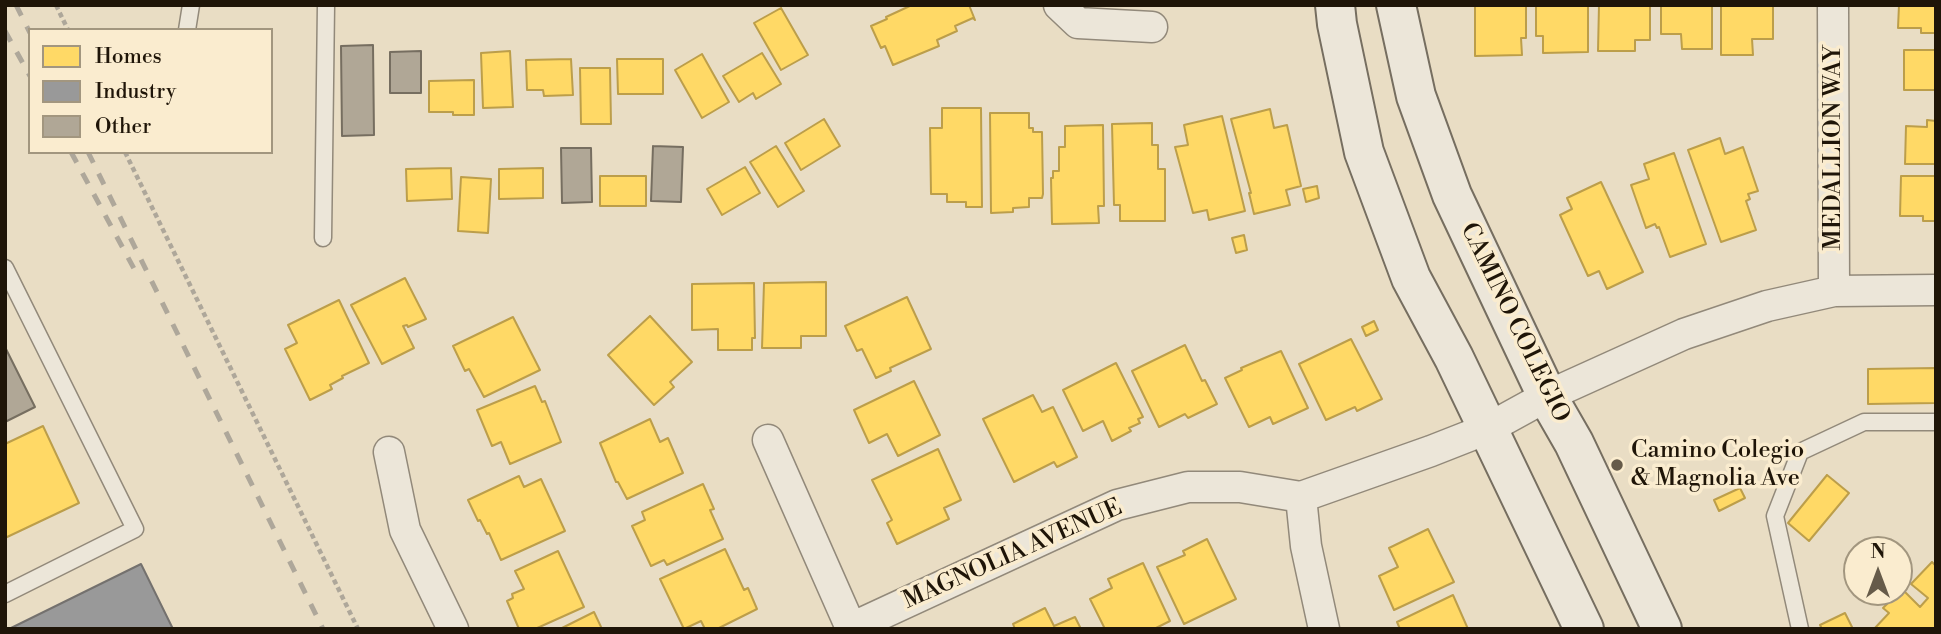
<!DOCTYPE html>
<style>
body{margin:0}
#map{position:relative;width:1941px;height:634px;overflow:hidden;background:#e9ddc4;font-family:"Libre Bodoni",serif}
canvas{display:block}
.frame{position:absolute;inset:0;border:7px solid #1f1508;pointer-events:none}
.legend{position:absolute;left:28px;top:28px;width:245px;height:126px;box-sizing:border-box;background:#faeccf;border:2px solid #a2967f;margin:0;padding:9px 12px;list-style:none;font-size:21px;color:#1f1508}
.legend li{display:flex;align-items:center;gap:14px;height:35px}
.legend b{width:35px;border:2px solid #a2967f}
.north{position:absolute;left:1843px;top:536px;width:70px;height:70px;box-sizing:border-box;background:#faeccf;border:2px solid #a2967f;border-radius:50%;rotate:0deg;font-size:19px;font-weight:700;line-height:28px;text-align:center;color:#1f1508}
.north::after{content:'';display:block;margin:auto;width:24px;height:32px;background:#665b4a;clip-path:polygon(50% 0,100% 100%,50% 72%,0 100%)}
</style>
<div id="map">
<canvas width="1941" height="634"></canvas>
<div class="frame"></div>
<ul class="legend">
<li><b style="height:19px;background:#ffd966"></b>Homes</li>
<li><b style="height:19px;background:#999"></b>Industry</li>
<li><b style="height:19px;background:#b0a796"></b>Other</li>
</ul>
<div class="north">N</div>
</div>
<script>
const ctx = document.querySelector('canvas').getContext('2d');
ctx.lineJoin = 'round';
function paint(path, color) { ctx.fillStyle = color; ctx.fill(path, 'evenodd'); }
const poly = rows => new Path2D(rows.map(r => 'M' + r).join(''));
function trace(path, color, width, dash) { ctx.strokeStyle = color; ctx.lineWidth = width; ctx.lineCap = dash ? 'butt' : 'round'; ctx.setLineDash(dash || []); ctx.stroke(path); }
function write(font, color, halo, rows, align = 'center') {
  ctx.font = font + ' "Libre Bodoni",serif'; ctx.lineWidth = 7; ctx.setLineDash([]); ctx.textBaseline = 'middle'; ctx.strokeStyle = halo; ctx.fillStyle = color; for (const [text, x, y, turn = 0] of rows) {
    ctx.save(); ctx.translate(x, y); ctx.rotate((+turn || 0) * Math.PI / 180); ctx.textAlign = isNaN(turn) ? turn : align; if (halo) ctx.strokeText(text, 0, 0); ctx.fillText(text, 0, 0); ctx.restore();
  }
}
const homes = poly([
 [912,5,969,5,975,20,973,18,955,26,957,31,937,40,939,46,893,65,885,46,881,48,871,26,887,19,886,17,912,5],
 [1475,5,1526,5,1526,38,1521,38,1522,55,1475,56,1475,5],
 [1536,5,1588,5,1588,52,1543,53,1543,36,1536,36,1536,5],
 [1597,5,1650,5,1650,40,1635,40,1635,51,1598,51,1599,5,1597,5],
 [1661,5,1712,5,1712,49,1682,49,1681,34,1661,34,1661,5],
 [1721,5,1773,5,1773,39,1752,39,1753,55,1721,55,1721,5],
 [1899,5,1936,5,1936,33,1921,33,1921,28,1898,28,1899,5],
 [781,8,808,55,781,70,754,23,781,8],
 [1904,50,1936,50,1936,90,1904,90,1904,50],
 [510,51,513,107,483,108,481,53,510,51],
 [762,53,781,84,756,99,753,93,739,102,723,76,762,53],
 [702,54,729,102,702,118,675,70,702,54],
 [571,59,573,95,544,96,543,90,527,90,526,60,571,59],
 [617,59,663,59,663,94,618,94,617,59],
 [580,68,610,68,611,124,581,124,580,68],
 [474,80,474,115,453,115,453,112,429,112,429,81,474,80],
 [942,108,981,108,982,207,966,207,966,202,947,202,947,194,931,194,930,128,942,128,942,108],
 [1270,109,1274,128,1287,125,1301,186,1286,190,1290,205,1254,214,1249,193,1251,193,1231,119,1270,109],
 [990,113,1029,113,1029,128,1033,128,1033,132,1042,132,1043,194,1042,198,1029,198,1029,207,1013,208,1013,212,991,213,990,113],
 [1222,116,1245,211,1209,220,1207,210,1193,213,1175,147,1188,145,1184,125,1222,116],
 [824,119,840,146,801,170,785,143,824,119],
 [1927,120,1936,121,1936,164,1905,164,1906,126,1927,127,1927,120],
 [1152,123,1152,145,1158,145,1158,169,1165,169,1165,221,1120,221,1120,205,1114,205,1112,124,1152,123],
 [1103,125,1104,206,1098,206,1099,223,1052,224,1051,178,1053,178,1053,171,1059,171,1059,147,1065,147,1065,126,1103,125],
 [1720,138,1725,154,1743,147,1758,191,1748,194,1750,199,1746,201,1756,230,1721,242,1688,150,1720,138],
 [776,146,804,191,778,207,750,162,776,146],
 [1674,153,1706,244,1670,257,1659,227,1657,228,1655,224,1646,228,1631,185,1649,179,1644,164,1674,153],
 [745,167,760,193,722,215,707,189,745,167],
 [451,168,452,199,407,201,406,169,451,168],
 [543,168,543,198,499,199,499,169,543,168],
 [600,176,646,176,646,206,600,206,600,176],
 [1901,176,1936,176,1936,221,1923,221,1923,216,1900,216,1901,176],
 [461,177,491,179,488,233,458,231,461,177],
 [1601,182,1643,272,1607,289,1599,271,1588,276,1560,215,1572,209,1567,198,1601,182],
 [1317,186,1319,198,1306,202,1303,189,1317,186],
 [1244,235,1247,250,1236,253,1232,238,1244,235],
 [405,278,426,319,408,327,407,325,403,326,414,348,382,364,351,305,405,278],
 [826,282,826,336,801,336,801,348,762,348,764,283,826,282],
 [754,283,755,338,752,338,752,350,718,350,718,329,692,330,692,284,754,283],
 [907,297,931,349,890,368,891,371,876,378,862,349,857,351,845,326,907,297],
 [339,300,369,363,342,376,343,378,330,385,332,389,310,400,285,349,297,343,288,325,339,300],
 [650,316,692,362,670,382,674,387,654,405,608,355,650,316],
 [513,317,540,370,484,397,469,369,465,371,453,346,513,317],
 [1374,321,1378,330,1366,336,1362,327,1374,321],
 [1351,339,1382,399,1357,411,1355,407,1326,420,1299,364,1351,339],
 [1185,345,1202,381,1205,380,1217,404,1188,418,1185,414,1159,427,1132,371,1185,345],
 [1281,351,1308,408,1273,424,1270,417,1249,427,1225,378,1242,370,1241,368,1281,351],
 [1116,363,1143,417,1138,419,1140,423,1129,428,1131,431,1112,441,1103,421,1083,431,1063,390,1116,363],
 [1936,368,1936,403,1868,404,1868,369,1936,368],
 [914,381,940,435,898,456,887,434,869,443,854,410,914,381],
 [535,386,542,402,545,401,561,442,510,464,501,442,492,446,477,410,535,386],
 [1033,395,1042,412,1053,407,1077,457,1057,467,1054,462,1014,482,983,419,1033,395],
 [650,419,660,442,668,438,683,473,627,499,618,482,616,482,600,443,650,419],
 [43,426,79,503,5,538,5,444,43,426],
 [938,449,961,500,944,508,949,519,897,544,887,523,892,520,872,480,938,449],
 [1827,475,1849,493,1809,541,1788,523,1827,475],
 [519,476,524,487,541,479,565,531,501,560,489,533,487,534,480,520,478,521,468,500,519,476],
 [703,484,714,509,710,510,723,539,667,565,664,560,651,566,632,526,645,520,642,512,703,484],
 [1740,488,1745,498,1719,511,1714,500,1740,488],
 [1428,529,1454,582,1394,610,1379,576,1398,567,1389,548,1428,529],
 [1207,539,1236,599,1184,624,1157,567,1185,555,1183,551,1207,539],
 [725,549,744,590,748,588,757,609,717,629,705,629,701,621,684,629,660,579,725,549],
 [558,551,584,607,535,629,519,629,507,601,513,598,512,594,524,589,515,571,558,551],
 [1932,562,1936,566,1936,629,1874,629,1889,613,1883,608,1902,589,1920,607,1928,598,1911,584,1932,562],
 [1143,563,1170,621,1154,629,1105,629,1090,599,1112,588,1108,579,1143,563],
 [1453,595,1468,629,1400,629,1397,622,1453,595],
 [1045,608,1054,626,1075,617,1081,629,1015,629,1013,624,1045,608],
 [594,612,602,629,560,629,594,612],
 [1845,613,1853,629,1822,629,1820,625,1845,613]
]);
const industry = poly([
 [141,564,173,629,9,629,141,564]
]);
const building = poly([
 [373,45,374,135,342,136,341,46,373,45],
 [421,51,421,93,390,93,390,52,421,51],
 [653,146,683,147,681,202,651,201,653,146],
 [561,148,591,148,592,202,562,203,561,148],
 [5,347,35,407,5,422,5,347]
]);
const path = poly([
 [56,5,68,30],
 [125,152,358,629]
]);
const lane = poly([
 [187,30,191,5],
 [323,238,326,5],
 [5,268,135,529,5,594],
 [1800,629,1775,516,1800,452,1864,422,1936,422]
]);
const street = poly([
 [1059,5,1078,23,1152,27],
 [1833,5,1834,291],
 [768,440,851,628],
 [389,452,405,530,453,629],
 [1301,497,1306,546,1324,629],
 [849,629,1117,505,1188,487,1240,487,1301,497,1431,451,1487,429,1547,396,1684,334,1767,306,1834,291,1936,290]
]);
const secondary = poly([
 [1335,5,1337,24,1364,152,1411,278,1454,358,1584,629],
 [1396,5,1416,96,1452,195,1547,396,1574,443,1662,629]
]);
const rail = poly([
 [16,5,30,33],
 [5,31,30,76],
 [71,152,138,276],
 [88,152,323,629]
]);
const markers = [
 [1617,465,7,"#665b4a"]
];
const streetNames = [
 ["MEDALLION WAY",1834,148,-90],
 ["CAMINO COLEGIO",1514,323,64],
 ["MAGNOLIA AVENUE",1013,555,-24]
];
const poiNames = [
 ["Camino Colegio",1631,451],
 ["& Magnolia Ave",1631,479]
];
paint(homes, '#ffd966');
trace(homes, '#bc9e4a', 2);
paint(industry, '#999');
trace(industry, '#74716e', 2);
paint(building, '#b0a796');
trace(building, '#766e60', 2);
trace(lane, '#92897a', 19);
trace(street, '#92897a', 33);
trace(secondary, '#766e60', 42);
trace(path, '#aea79a', 4.5, [5, 3.5]);
trace(lane, '#ece6d9', 16);
trace(street, '#ece6d9', 30);
trace(secondary, '#ece6d9', 38);
trace(rail, '#aea79a', 5, [12, 12]);
for (const [x, y, r, color] of markers) { const dot = new Path2D(); dot.arc(x, y, r, 0, 2 * Math.PI); ctx.fillStyle = color; ctx.fill(dot); trace(dot, '#faeccf', 2.5); }
write('24px', '#1f1508', '#faeccf', streetNames);
write('24px', '#1f1508', '#faeccf', poiNames, 'left');
</script>
